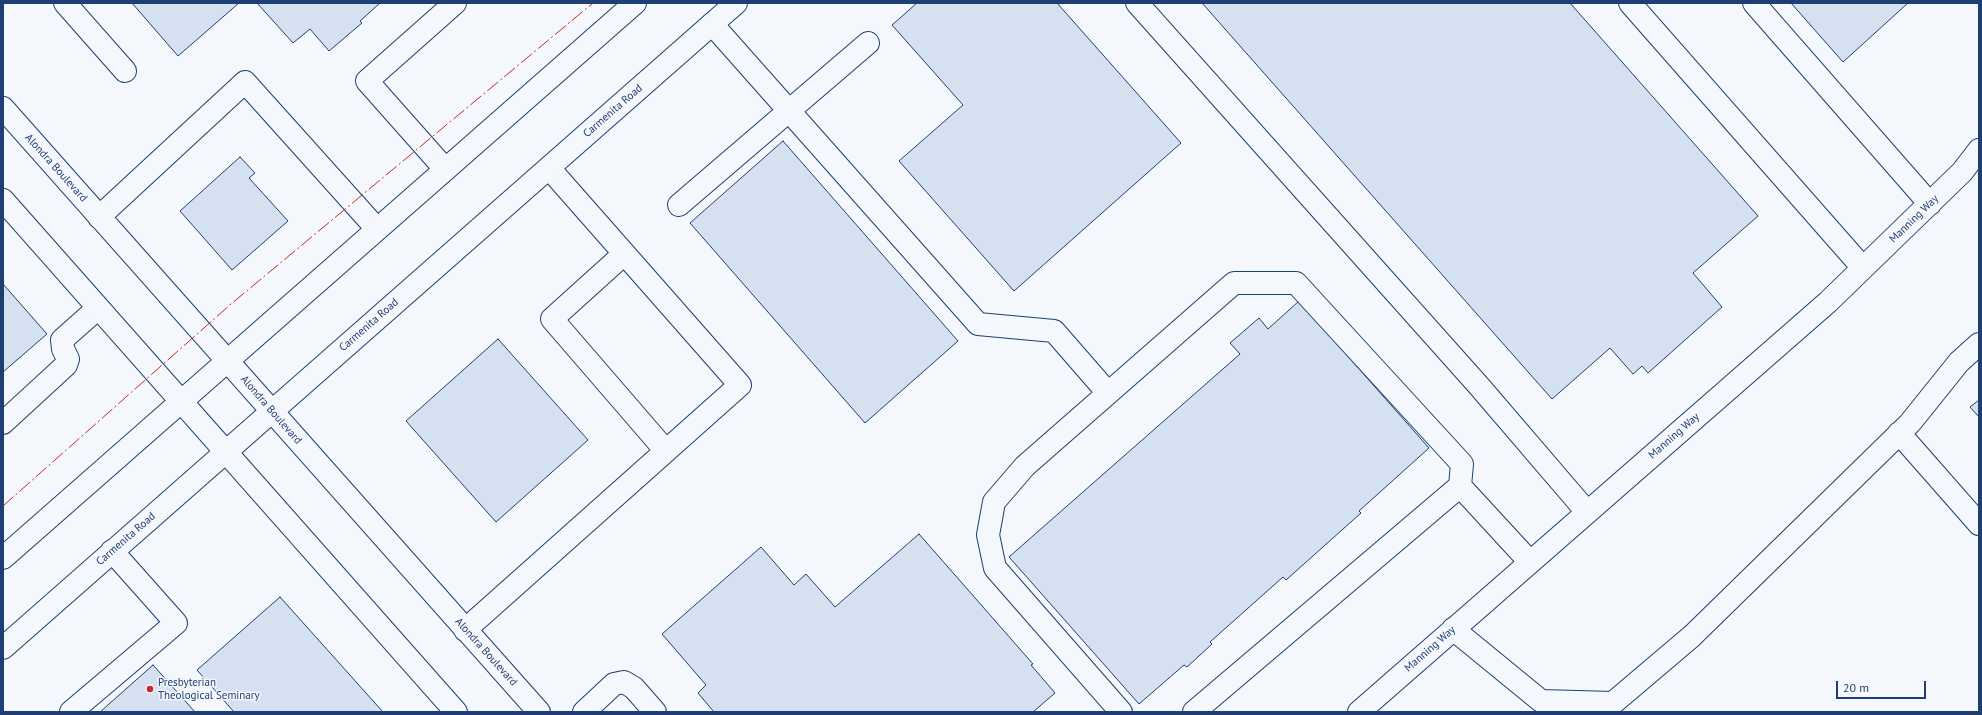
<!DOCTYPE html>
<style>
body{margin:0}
#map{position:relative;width:1982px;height:715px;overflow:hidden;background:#f4f7fb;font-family:"PT Sans",sans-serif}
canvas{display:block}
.frame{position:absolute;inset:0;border:4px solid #1d3f73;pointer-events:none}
.scale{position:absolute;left:1836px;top:681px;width:90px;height:18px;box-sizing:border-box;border:2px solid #1d3f73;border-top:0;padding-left:5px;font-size:12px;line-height:14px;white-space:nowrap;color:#1d3f73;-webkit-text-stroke:3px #f4f7fb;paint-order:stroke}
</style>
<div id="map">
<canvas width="1982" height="715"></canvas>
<div class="frame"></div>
<div class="scale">20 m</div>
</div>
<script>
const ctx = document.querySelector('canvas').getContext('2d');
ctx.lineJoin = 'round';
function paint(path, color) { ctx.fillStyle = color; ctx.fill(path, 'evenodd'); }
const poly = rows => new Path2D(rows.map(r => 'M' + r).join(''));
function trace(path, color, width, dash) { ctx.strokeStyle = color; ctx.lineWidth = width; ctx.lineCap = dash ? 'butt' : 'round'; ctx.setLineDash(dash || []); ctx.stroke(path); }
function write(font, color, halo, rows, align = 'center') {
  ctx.font = font + ' "PT Sans",sans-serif'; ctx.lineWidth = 3; ctx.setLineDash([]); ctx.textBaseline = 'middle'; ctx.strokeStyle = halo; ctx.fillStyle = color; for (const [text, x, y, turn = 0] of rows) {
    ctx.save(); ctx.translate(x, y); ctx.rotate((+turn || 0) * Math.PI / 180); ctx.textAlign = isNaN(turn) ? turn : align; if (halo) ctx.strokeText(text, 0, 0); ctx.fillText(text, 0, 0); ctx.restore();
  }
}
const building = poly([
 [132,3,239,3,178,56,132,3],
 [257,3,380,3,360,21,362,23,329,51,310,29,293,43,257,3],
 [917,3,1057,3,1181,143,1014,291,899,161,963,105,892,25,917,3],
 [1202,3,1570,3,1758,216,1693,273,1722,307,1648,373,1642,366,1633,374,1610,348,1552,399,1202,3],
 [1791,3,1908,3,1843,62,1791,3],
 [783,141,958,341,865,423,690,223,783,141],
 [240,157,255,173,249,178,288,221,232,270,180,211,240,157],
 [3,284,47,334,3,372,3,284],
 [1299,301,1429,448,1359,511,1361,513,1286,580,1283,577,1210,642,1212,644,1187,667,1184,665,1139,704,1009,557,1240,354,1230,343,1259,318,1268,329,1299,301],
 [498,339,588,440,496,522,406,421,498,339],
 [1979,400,1979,417,1970,407,1979,400],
 [919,534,1033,664,1031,665,1055,693,1033,712,714,712,698,693,706,685,662,634,761,547,794,585,806,574,835,607,919,534],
 [280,597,383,712,234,712,197,670,280,597],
 [153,665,195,712,100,712,153,665]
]);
const minor = poly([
 [65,3,125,71],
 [1137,3,1479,386,1587,512],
 [1630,3,1863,268],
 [1754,3,1930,204],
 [712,24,978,324,1054,331,1108,393],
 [445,169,367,81,455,3],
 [679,205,868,43],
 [99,217,245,82,377,229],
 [624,254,552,319,666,451],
 [3,423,66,365,68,359,63,349,62,340,98,308],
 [1899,433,1979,524],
 [1460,486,1530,562],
 [1453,629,1541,701,1613,703,1692,636,1910,423,1959,362,1979,344],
 [465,630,740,385,549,168],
 [71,712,176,623,112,551],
 [584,712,614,684,624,682,634,688,655,712],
 [1121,712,995,568,988,535,994,502,1025,466,1234,283,1296,283,1462,464,1460,486,1194,712],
 [1359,712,1828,302,1962,172,1979,150]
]);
const major = poly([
 [3,108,539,712],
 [3,200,456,712],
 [3,558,635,3],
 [3,648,736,3]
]);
const power = poly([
 [3,506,231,304,593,3]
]);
const markers = [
 [150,689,4,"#c62828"]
];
const streetNames = [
 ["Carmenita Road",613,111,-41],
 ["Alondra Boulevard",56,168,48],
 ["Manning Way",1914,219,-44],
 ["Carmenita Road",369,325,-41],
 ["Alondra Boulevard",271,410,49],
 ["Manning Way",1674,436,-41],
 ["Carmenita Road",126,539,-41],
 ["Manning Way",1430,649,-41],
 ["Alondra Boulevard",486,652,48]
];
const poiNames = [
 ["Presbyterian",158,683],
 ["Theological Seminary",158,696]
];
paint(building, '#d5e0f0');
trace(building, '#1d3f73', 1);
trace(minor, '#1d3f73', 24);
trace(major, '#1d3f73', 24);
trace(minor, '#f4f7fb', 22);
trace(major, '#f4f7fb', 22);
trace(power, '#c62828', 1, [14, 3, 2, 3]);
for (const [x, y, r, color] of markers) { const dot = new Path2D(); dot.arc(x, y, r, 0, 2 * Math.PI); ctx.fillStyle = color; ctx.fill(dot); trace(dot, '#f4f7fb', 1.5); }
write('11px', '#1d3f73', '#f4f7fb', streetNames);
write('11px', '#1d3f73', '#f4f7fb', poiNames, 'left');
</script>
